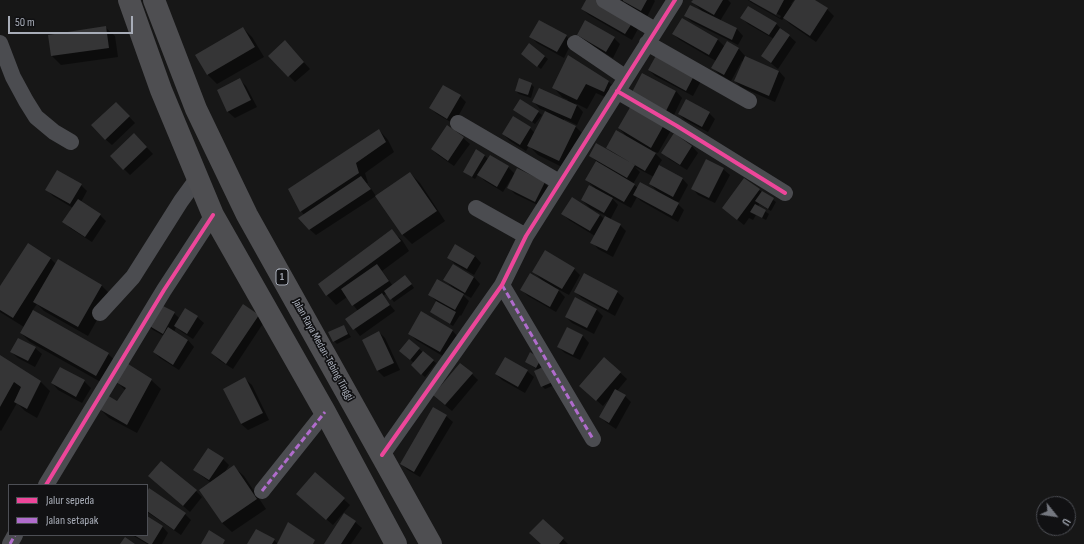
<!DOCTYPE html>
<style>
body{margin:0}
#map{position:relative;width:1084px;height:544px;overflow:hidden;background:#171717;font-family:"Sofia Sans Condensed",sans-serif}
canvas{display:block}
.legend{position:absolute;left:8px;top:484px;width:140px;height:52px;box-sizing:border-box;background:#111113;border:1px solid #4d4f55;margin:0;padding:5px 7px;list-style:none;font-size:12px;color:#a8adb8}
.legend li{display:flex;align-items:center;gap:8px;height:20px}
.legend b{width:20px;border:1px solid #4d4f55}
.north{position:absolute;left:1036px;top:496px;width:40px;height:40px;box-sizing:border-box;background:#111113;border:1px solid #4d4f55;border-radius:50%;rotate:120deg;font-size:11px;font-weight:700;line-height:16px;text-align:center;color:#a8adb8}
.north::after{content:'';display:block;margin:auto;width:14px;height:18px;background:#757880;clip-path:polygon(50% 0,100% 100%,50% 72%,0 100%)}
.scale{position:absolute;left:8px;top:16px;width:125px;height:18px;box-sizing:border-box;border:2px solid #a8adb8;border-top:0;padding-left:5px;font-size:12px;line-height:14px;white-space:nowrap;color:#a8adb8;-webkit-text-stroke:3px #111113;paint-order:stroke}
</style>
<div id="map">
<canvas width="1084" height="544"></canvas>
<ul class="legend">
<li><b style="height:5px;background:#ed469a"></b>Jalur sepeda</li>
<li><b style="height:5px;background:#b06ccc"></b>Jalan setapak</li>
</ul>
<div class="north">U</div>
<div class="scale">50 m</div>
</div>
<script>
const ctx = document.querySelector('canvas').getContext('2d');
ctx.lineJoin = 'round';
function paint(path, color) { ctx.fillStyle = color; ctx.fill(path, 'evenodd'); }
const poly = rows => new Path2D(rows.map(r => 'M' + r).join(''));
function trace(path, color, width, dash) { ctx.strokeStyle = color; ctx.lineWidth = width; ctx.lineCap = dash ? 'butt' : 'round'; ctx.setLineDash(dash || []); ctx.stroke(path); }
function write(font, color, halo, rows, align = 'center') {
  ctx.font = font + ' "Sofia Sans Condensed",sans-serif'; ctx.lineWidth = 3.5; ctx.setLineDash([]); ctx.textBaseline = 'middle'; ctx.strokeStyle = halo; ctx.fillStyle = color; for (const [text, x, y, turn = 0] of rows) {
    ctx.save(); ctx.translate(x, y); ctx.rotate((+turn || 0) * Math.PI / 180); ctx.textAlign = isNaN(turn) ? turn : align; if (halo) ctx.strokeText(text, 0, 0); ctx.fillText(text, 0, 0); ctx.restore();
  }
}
const shadow = poly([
 [587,0,639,27,632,40,589,15,582,9],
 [622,0,654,0,655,1,647,17,630,7],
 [694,0,728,0,731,3,720,21,737,29,743,36,738,45,692,22,685,16,702,11,693,2],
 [748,0,794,0,791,4,792,5,796,0,814,0,827,9,834,16,816,42,790,24,784,18,782,20,752,3],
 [752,0,781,16,780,18,752,2],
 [742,18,776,24,796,42,778,69,762,56,774,39,748,24],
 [105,27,115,36,118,57,61,65,52,56],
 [243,28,252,37,264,57,217,84,208,75,197,55],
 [673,34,717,39,725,47,727,43,739,49,745,56,745,57,779,71,785,78,775,102,741,87,735,81,743,62,742,61,731,81,719,74,713,68,716,61,680,40],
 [578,35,614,38,620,44,613,58,584,41],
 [566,36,572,42,564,58,537,43,531,37],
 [529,45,548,59,541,69,522,54],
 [291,48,310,69,295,82,289,76],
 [568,57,609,82,618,91,614,101,596,93,587,109,575,103,583,112,577,125,564,119,564,121,575,126,585,136,568,170,538,155,529,146,526,151,510,141,503,134,530,128,535,133,546,111,540,109,534,102,567,101,568,100,562,97,553,87],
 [649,70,702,79,693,96,655,76],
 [240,80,246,86,257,107,235,118,228,112,218,91],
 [531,84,534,87,531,98,519,94,516,91],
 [676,91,682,98,673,117,639,100],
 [460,96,466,102,454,124,437,114,430,108],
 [521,100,542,115,535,124,515,110],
 [116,103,135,123,112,145,105,139],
 [632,105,671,130,658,153,653,151,662,160,658,166,682,178,688,185,679,202,675,201,684,210,678,222,641,201,637,197,631,208,611,197,618,205,610,220,620,225,626,231,613,257,598,249,592,242,595,236,569,220,563,214,600,215,604,219,606,216,590,208,582,200,595,188,586,180,597,162,590,155,612,153,607,147,627,137,619,128],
 [635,167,654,177,650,184,659,193,638,188,633,184,640,172],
 [709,113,715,119,708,132,685,120,679,114],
 [379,130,388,140,394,152,365,173,368,183,367,183,376,196,316,235,309,229,304,215,301,211,289,189],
 [134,134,153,154,130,175,111,156],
 [463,138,470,144,454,166,438,155,432,149],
 [692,146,698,153,687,170,669,159,663,152],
 [484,155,488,159,508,167,515,174,544,183,551,189,542,207,515,194,509,188,512,180,511,179,503,192,485,181,478,174,475,179,464,172],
 [723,169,730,175,715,203,698,195,692,188],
 [410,173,420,183,445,221,412,244,403,235,377,196],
 [81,185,87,191,81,202,100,215,106,221,92,242,70,228,64,221,73,208,53,196,47,190],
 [759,190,776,202,771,211,759,204,758,207,769,214,766,220,756,215,753,220,749,218,744,225,723,208],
 [392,231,402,240,409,251,382,271,393,286,408,279,414,288,394,302,387,293,383,296,395,311,360,336,347,319,358,311,347,297,336,305,327,295],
 [28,244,51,259,56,264,58,261,102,286,111,295,88,336,44,311,37,304,32,311,108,354,118,363,106,385,30,342,21,333,24,327,0,312,0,288],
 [475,256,481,263,474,275,455,264,449,258],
 [574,269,580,275,569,295,556,288,565,297,556,312,528,296,522,290,543,281,534,272],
 [585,275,617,292,624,298,615,316,582,298,575,292],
 [474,277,480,284,471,298,460,292,469,301,461,316,460,315,453,326,431,312,437,302,430,295,454,289,445,280],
 [575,299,597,310,603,316,594,334,572,323,566,317],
 [174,313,180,319,197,317,204,323,193,339,182,332,176,327,174,332,188,340,194,347,179,370,160,358,154,352,164,336,153,330,147,324],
 [258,316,264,322,233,369,219,360,212,353],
 [344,326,351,337,337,344,334,341],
 [567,328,583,336,589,343,580,360,565,353,558,347],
 [452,330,458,337,446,358,416,340,409,333],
 [379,332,385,338,400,370,384,377,378,371,363,340],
 [35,348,42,354,35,367,18,358,11,352],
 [419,349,436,363,425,377,415,368,414,363,401,351],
 [0,356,40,381,50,391,37,418,25,411,17,403,1,431,0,430],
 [604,358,627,379,617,391,625,396,631,402,616,429,607,423,600,417,609,399,603,406,587,392],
 [526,362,544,363,540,370,557,384,545,389,542,386,538,370],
 [60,368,84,381,91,388,82,403,58,390,52,383],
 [527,371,534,377,525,393,502,380,496,374],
 [472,374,478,380,452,411,440,401],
 [245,379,252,385,269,420,248,430,241,424,224,389],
 [151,380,161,389,137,433,109,418,100,409,117,403,125,390,116,381],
 [446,416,453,422,420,477,408,470,401,464],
 [223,459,229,465,224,474,234,467,244,476,266,509,232,532,222,523,211,483,194,470],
 [315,473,350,505,333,525,304,500],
 [149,476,196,491,202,497,190,512],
 [147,493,185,514,191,520,181,535,147,512],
 [147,517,162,526,168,533,162,544,147,544,132,535,147,535],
 [543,520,568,544,542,544],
 [355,522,362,528,351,544,325,544],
 [274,540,278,544,248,544]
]);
const building = poly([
 [586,0,599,0,634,20,625,34,581,9],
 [623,0,647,0,641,11,623,1],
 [693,0,723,0,714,15,691,2],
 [749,0,784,0,776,15],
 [795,0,815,0,828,8,810,36,783,18],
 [690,5,737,28,732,40,684,16],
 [748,6,777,23,769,35,740,18],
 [682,18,718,39,709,55,672,34],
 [539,20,567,35,557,52,529,37],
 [585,20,615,37,606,52,577,35],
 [106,26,109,48,51,56,48,35],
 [243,27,255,47,207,75,195,55],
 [780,28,790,35,771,63,761,56],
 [285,40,304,62,288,77,268,56],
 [727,41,739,48,724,75,711,68],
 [529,43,545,56,537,67,521,54],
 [658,52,696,72,686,91,648,70],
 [568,55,609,81,604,92,586,84,577,100,552,88],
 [745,56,779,71,769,96,734,81],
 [642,73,676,91,666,111,631,94],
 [240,78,251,100,227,112,217,90],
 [519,78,532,83,528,95,515,91],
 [443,85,461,95,447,119,429,108],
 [539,88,577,105,571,119,532,102],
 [520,99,539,111,532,122,513,110],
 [686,99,710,112,702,127,678,114],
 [116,102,130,116,105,140,91,125],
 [632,104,665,123,651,148,618,128],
 [545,111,576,126,559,161,527,146],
 [513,116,531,127,520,145,502,134],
 [447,125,464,137,448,161,431,149],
 [379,129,386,142,356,163,359,173,300,212,288,189],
 [616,130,656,153,645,171,606,148],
 [134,133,147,147,123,170,110,156],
 [674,133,692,146,680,165,661,153],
 [596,143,635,165,627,178,589,156],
 [476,149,485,155,472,177,463,172],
 [490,155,509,166,497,187,477,175],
 [706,159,724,168,709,198,691,189],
 [596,161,635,184,624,202,585,180],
 [659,165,683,178,673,197,649,184],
 [517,168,545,182,535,202,507,188],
 [57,170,82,184,70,204,45,190],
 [410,172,437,211,402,235,375,196],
 [361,176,371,189,309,230,298,218],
 [744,178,760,189,737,220,722,208],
 [640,182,679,203,672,216,633,195],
 [589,185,613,198,604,213,581,200],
 [762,191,774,198,768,209,755,201],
 [572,197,600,215,590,231,561,214],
 [78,199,101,214,85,237,62,222],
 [755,204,766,210,762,218,750,212],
 [605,216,621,224,607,251,590,243],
 [392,229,401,241,326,296,318,284],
 [28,243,51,258,13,318,0,310,0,286],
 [455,244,475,256,467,269,447,258],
 [545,250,575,268,562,289,532,272],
 [58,259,102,285,78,327,33,302],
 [377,264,389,281,352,306,341,289],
 [453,264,474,277,465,293,443,280],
 [530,273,559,290,550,307,520,290],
 [584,273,618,291,608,310,574,292],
 [405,275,412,284,390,300,384,291],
 [437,279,464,294,455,310,428,295],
 [382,293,390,305,353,330,345,319],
 [575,297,597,309,587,328,565,317],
 [436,301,456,312,450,324,430,312],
 [157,303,175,312,163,334,146,324],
 [243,304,259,315,226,364,211,353],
 [185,308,198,316,187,334,174,326],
 [33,310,109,353,96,376,20,333],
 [421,311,453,330,440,352,408,334],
 [344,325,348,334,333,342,328,332],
 [168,327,188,340,173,365,153,352],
 [567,327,583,335,573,355,557,347],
 [379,331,394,363,377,371,362,340],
 [18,338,36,347,28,361,10,352],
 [409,339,420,348,410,360,399,351],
 [423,351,434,360,421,375,411,365],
 [530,352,541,359,536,368,525,362],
 [0,355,41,381,27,409,14,402,21,387,14,382,0,407],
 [505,357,528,370,518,387,495,374],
 [604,357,621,372,596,401,579,386],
 [125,362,152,379,127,425,99,409,107,395,117,401,126,388,114,381],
 [460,363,473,373,445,405,433,395],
 [547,365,555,381,541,387,534,371],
 [60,367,85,380,76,397,51,383],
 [245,377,263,413,241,424,223,389],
 [615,389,626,395,609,423,599,417],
 [433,407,447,415,414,472,400,464],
 [208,448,224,458,209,480,193,470],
 [161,461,197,490,183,506,148,476],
 [234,465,257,499,222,523,199,490],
 [315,472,345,498,326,520,296,494],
 [149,488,186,513,174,530,147,511,147,492],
 [344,513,356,521,341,544,324,544],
 [147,516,163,526,152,544,149,544,134,535,147,535],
 [543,519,564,538,559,544,541,544,529,533],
 [288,522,315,540,313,544,277,544],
 [256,529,275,539,272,544,247,544],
 [209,530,225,540,223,544,201,544],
 [125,537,135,544,120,544]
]);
const minor = poly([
 [604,0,655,30],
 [0,43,13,77,26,101,36,117,54,132,71,142],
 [575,43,625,77],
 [647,43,749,101],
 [617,91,677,126,785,193],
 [458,123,559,182],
 [476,208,526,236],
 [502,285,593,439],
 [100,313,133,277,181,201,197,179],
 [382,455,502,285,526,236,675,0],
 [46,485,164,290,213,215],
 [262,491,325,412],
 [10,544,15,535]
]);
const highway = poly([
 [129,0,161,90,213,215,325,412,396,544],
 [154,0,196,109,247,215,431,544]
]);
const quiet = poly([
 [502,285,593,439],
 [262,491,325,412],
 [10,544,15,535]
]);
const cycleway = poly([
 [617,91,677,126,785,193],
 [382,455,502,285,526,236,675,0],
 [46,485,164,290,213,215]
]);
const shields = [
 [282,277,12]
];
const shieldNames = [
 ["1",282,277]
];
const streetNames = [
 ["Jalan Raya Medan-Tebing Tinggi",323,350,61]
];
paint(shadow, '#0007');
paint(building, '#353536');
trace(minor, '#4b4c50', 16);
trace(highway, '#4e4e51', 22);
trace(quiet, '#b06ccc', 3, [6, 3]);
trace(cycleway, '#ed469a', 4);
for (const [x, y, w] of shields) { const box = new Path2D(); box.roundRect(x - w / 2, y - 8, w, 16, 3); ctx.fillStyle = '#111113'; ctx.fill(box); trace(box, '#a8adb8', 1); }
write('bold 10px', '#a8adb8', null, shieldNames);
write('11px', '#a8adb8', '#111113', streetNames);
</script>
